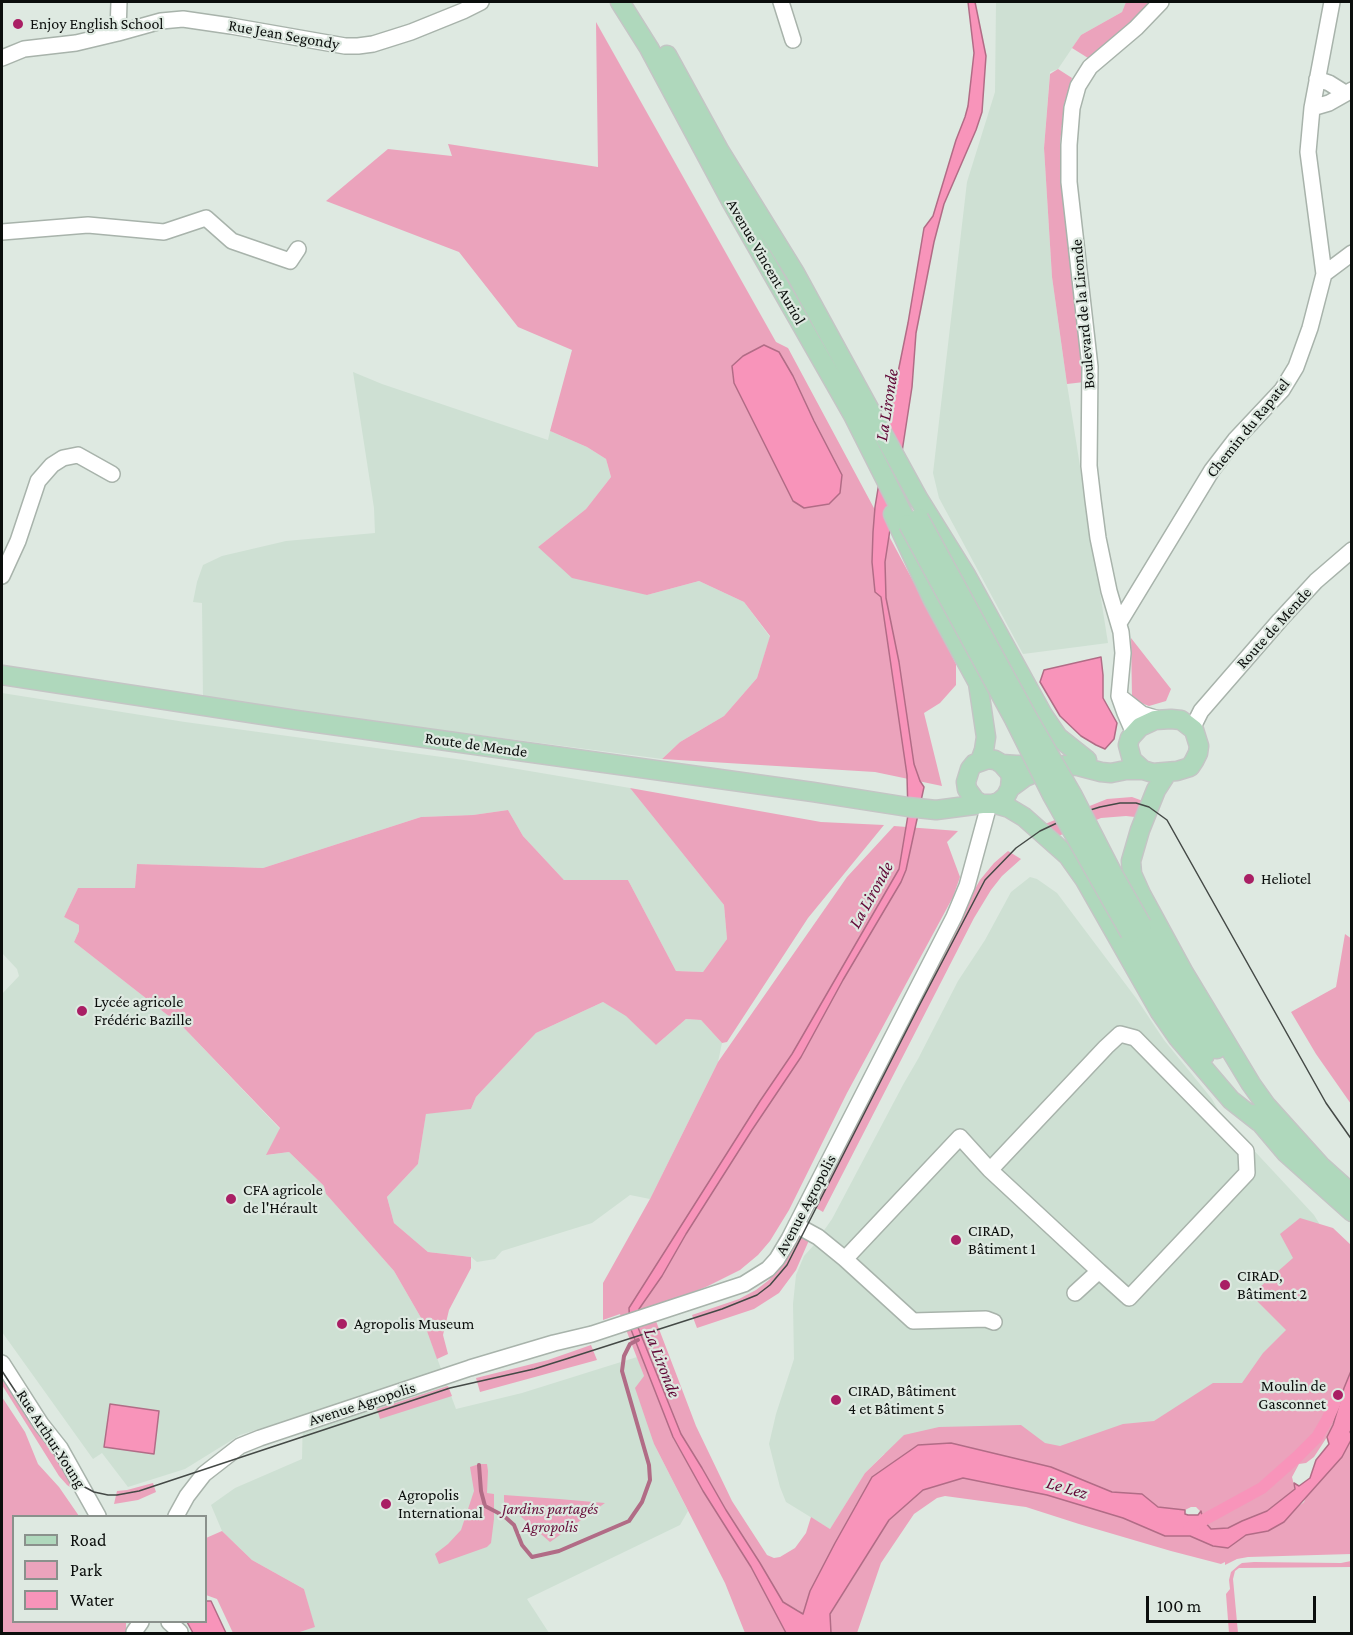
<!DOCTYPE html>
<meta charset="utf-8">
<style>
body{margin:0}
#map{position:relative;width:1353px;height:1635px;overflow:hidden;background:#dee9e1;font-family:"Crimson Pro",serif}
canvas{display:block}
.frame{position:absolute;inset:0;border:3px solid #0b0e0c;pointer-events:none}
.legend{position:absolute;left:12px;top:1515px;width:195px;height:108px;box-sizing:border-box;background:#dee9e1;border:2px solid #8a918c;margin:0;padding:8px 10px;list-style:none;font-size:18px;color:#0b0e0c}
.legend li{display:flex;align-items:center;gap:12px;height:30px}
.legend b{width:30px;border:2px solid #8a918c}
.scale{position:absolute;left:1146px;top:1596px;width:170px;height:27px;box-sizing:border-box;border:3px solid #0b0e0c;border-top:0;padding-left:8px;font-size:18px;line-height:21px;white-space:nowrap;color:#0b0e0c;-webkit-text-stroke:4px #dee9e1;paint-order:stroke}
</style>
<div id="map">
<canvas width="1353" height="1635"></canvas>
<div class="frame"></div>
<ul class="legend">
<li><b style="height:8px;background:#afd8bc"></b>Road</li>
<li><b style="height:16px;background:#eba3bc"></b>Park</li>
<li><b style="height:16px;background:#f894ba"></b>Water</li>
</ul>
<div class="scale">100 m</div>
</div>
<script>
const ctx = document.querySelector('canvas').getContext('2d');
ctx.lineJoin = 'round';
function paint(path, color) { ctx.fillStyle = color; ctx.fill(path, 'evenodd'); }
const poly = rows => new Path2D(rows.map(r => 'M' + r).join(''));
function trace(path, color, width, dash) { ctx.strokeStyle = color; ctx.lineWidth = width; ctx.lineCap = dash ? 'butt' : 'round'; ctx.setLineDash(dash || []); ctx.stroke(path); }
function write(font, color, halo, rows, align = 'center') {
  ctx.font = font + ' "Crimson Pro",serif'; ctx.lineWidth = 4.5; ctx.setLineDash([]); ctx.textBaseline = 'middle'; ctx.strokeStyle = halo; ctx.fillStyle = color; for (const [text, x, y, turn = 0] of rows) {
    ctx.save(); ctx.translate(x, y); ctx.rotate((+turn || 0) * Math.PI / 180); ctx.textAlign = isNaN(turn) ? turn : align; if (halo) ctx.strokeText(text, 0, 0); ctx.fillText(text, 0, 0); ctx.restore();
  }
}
const built = poly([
 [996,2,1126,2,1122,12,1081,35,1058,69,1050,72,1044,148,1052,277,1067,384,1108,643,1023,654,939,498,933,473,967,182,995,92],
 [353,372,382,384,548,440,550,431,587,447,606,459,611,477,586,509,538,547,647,595,699,581,744,602,770,637,757,678,724,716,680,742,662,759,479,735,397,726,291,710,203,700,202,603,193,602,197,582,203,565,222,556,286,541,375,533,374,508],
 [2,693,185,722,464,760,630,788,724,905,727,939,703,972,676,971,628,880,564,880,523,836,508,810,473,815,421,817,263,868,137,864,135,889,78,888,64,917,79,925,79,931,74,942,184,1028,280,1129,267,1155,289,1152,324,1186,326,1194,394,1271,424,1323,456,1409,522,1393,637,1357,644,1376,654,1444,688,1511,680,1525,527,1599,549,1633,297,1633,314,1627,304,1589,252,1560,222,1531,211,1505,235,1488,302,1459,303,1415,240,1435,185,1469,128,1487,102,1453,93,1459,2,1332,2,994,19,976,17,969,2,953],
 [1030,877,1037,879,1057,893,1136,998,1164,1040,1212,1099,1221,1115,1314,1215,1339,1256,1261,1439,884,1454,865,1473,830,1529,786,1502,780,1487,769,1444,776,1414,794,1359,793,1304,796,1275,804,1256,813,1246,832,1219,904,1083,918,1059,958,981,985,940,1011,892],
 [603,1002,626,1015,656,1045,686,1019,701,1020,722,1043,718,1062,650,1199,630,1195,592,1223,502,1251,495,1259,477,1262,471,1257,428,1252,394,1223,387,1197,418,1164,426,1113,471,1109,476,1097,536,1033]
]);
const green = poly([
 [1126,2,1152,2,1128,26,1088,58,1072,48,1081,35,1122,12],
 [596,22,776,342,788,348,926,605,956,664,956,685,940,703,924,713,942,786,875,772,662,759,680,742,724,716,757,678,770,636,744,602,699,581,647,595,572,578,538,547,586,509,611,477,606,459,587,447,550,431,572,350,518,327,459,252,326,201,388,149,452,156,448,144,598,167],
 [1058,69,1072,78,1064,104,1060,144,1062,188,1084,382,1067,384,1052,277,1044,148,1050,74],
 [1131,638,1171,689,1166,701,1149,706,1141,703,1132,697],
 [630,788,821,822,884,825,808,918,727,1042,722,1043,701,1020,686,1019,656,1045,626,1016,603,1002,536,1033,476,1097,471,1109,426,1114,418,1164,387,1197,394,1223,428,1252,471,1257,471,1268,449,1310,443,1335,448,1354,437,1359,424,1323,394,1271,326,1194,324,1186,289,1152,266,1155,280,1128,184,1028,74,942,79,931,79,925,64,917,78,888,135,888,137,864,263,868,421,817,473,815,508,810,523,836,564,880,628,880,676,971,703,972,727,939,724,905],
 [1132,797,1143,801,1135,817,1126,816,1101,818,1056,837,1045,824,1107,799],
 [894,826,958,831,947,842,960,877,953,897,847,1093,789,1210,770,1241,758,1255,740,1270,706,1287,651,1308,696,1426,732,1501,767,1555,774,1558,780,1557,795,1548,806,1533,811,1517,830,1529,865,1473,904,1435,939,1427,1021,1425,1045,1443,1060,1446,1123,1424,1154,1421,1213,1383,1242,1383,1263,1353,1286,1330,1251,1295,1293,1258,1280,1234,1300,1218,1333,1228,1351,1245,1351,1372,1333,1425,1327,1437,1314,1457,1306,1463,1299,1464,1292,1477,1295,1489,1267,1511,1242,1521,1228,1528,1211,1529,1203,1520,1201,1512,1196,1507,1191,1507,1185,1510,1157,1507,1142,1494,1112,1492,1051,1467,951,1443,810,1591,803,1614,798,1610,783,1602,760,1563,726,1510,702,1468,681,1434,673,1438,703,1491,751,1567,786,1633,745,1633,725,1583,654,1444,635,1388,644,1376,620,1314,603,1320,603,1283,650,1199,718,1062,847,877],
 [1008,851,1021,859,1002,876,991,890,974,918,823,1212,811,1205,962,912,980,880,994,863],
 [1345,934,1352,939,1351,1104,1316,1054,1291,1012,1336,987],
 [800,1232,810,1238,796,1270,779,1293,754,1309,697,1328,692,1315,739,1299,756,1290,769,1280,783,1263],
 [591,1345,597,1360,480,1392,476,1378,548,1360],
 [2,1368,84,1497,67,1485,59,1476,2,1385],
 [448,1386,452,1396,380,1419,377,1409],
 [2,1397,25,1432,38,1464,59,1487,79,1516,14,1516,14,1622,126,1622,126,1633,2,1633],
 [1351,1439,1351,1554,1248,1557,1237,1559,1225,1565,1225,1562,1221,1564,1171,1551,1079,1524,1026,1507,945,1496,937,1498,914,1514,881,1563,857,1633,831,1633,830,1615,889,1520,923,1490,963,1478,1047,1495,1123,1518,1165,1536,1190,1536,1213,1546,1240,1534,1268,1531,1304,1502,1314,1479],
 [479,1464,487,1464,488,1471,487,1493,494,1494,494,1519,491,1543,487,1547,439,1564,435,1554,448,1544,461,1530,474,1491,470,1467],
 [153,1483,156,1492,138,1500,114,1504,117,1491,127,1490],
 [504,1495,559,1499,605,1503,550,1542,504,1502],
 [222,1531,252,1560,304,1589,315,1627,297,1633,233,1633,217,1599,206,1595,206,1538],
 [1351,1561,1351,1567,1239,1568,1235,1571,1233,1579,1238,1633,1229,1633,1226,1594,1230,1589,1229,1580,1231,1572,1239,1565,1242,1563,1254,1562,1341,1563]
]);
const water = poly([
 [968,2,975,2,986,56,982,112,976,130,944,204,934,242,916,333,912,387,885,562,886,598,899,662,914,764,920,781,924,787,906,870,901,882,843,980,801,1057,752,1130,686,1234,662,1276,639,1309,637,1325,681,1434,702,1468,726,1510,760,1563,783,1602,803,1614,810,1591,835,1543,872,1477,918,1445,951,1443,1051,1467,1112,1492,1142,1494,1158,1507,1185,1510,1185,1514,1188,1515,1198,1515,1201,1511,1203,1520,1211,1529,1228,1528,1242,1521,1267,1511,1295,1489,1294,1483,1299,1486,1310,1478,1316,1460,1329,1444,1327,1437,1333,1425,1344,1388,1351,1371,1352,1429,1350,1432,1351,1434,1351,1440,1342,1457,1284,1522,1268,1531,1246,1535,1228,1548,1213,1546,1190,1536,1165,1536,1123,1518,1047,1495,963,1478,923,1490,889,1520,830,1614,831,1633,786,1633,751,1567,703,1491,673,1437,630,1327,629,1308,760,1101,792,1054,899,869,908,815,907,775,881,597,875,592,872,562,873,532,875,507,894,392,908,323,924,228,933,216,956,140,965,117,968,106,974,53,968,2],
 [764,345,779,352,793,376,814,421,842,475,840,493,829,504,804,508,793,501,734,383,732,366,743,356,764,345],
 [1101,657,1103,675,1103,698,1117,723,1114,739,1105,749,1096,745,1081,736,1060,716,1040,682,1044,670,1101,657],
 [110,1404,159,1411,154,1454,104,1447,110,1404],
 [206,1601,211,1601,226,1633,193,1633,187,1622,206,1622,206,1601]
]);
const stream = poly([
 [479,1465,481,1491,485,1506,504,1516,514,1525,522,1545,532,1557,559,1551,629,1521,642,1502,650,1480,649,1465,622,1371,624,1356,630,1344,638,1340]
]);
const canal = poly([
 [1189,1528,1262,1488,1298,1456,1317,1437,1327,1420,1335,1402]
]);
const minor = poly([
 [781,2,793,40],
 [118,33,161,21,183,19,231,26,345,46,358,46,373,44,411,32,463,11,481,2],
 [2,58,24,49,76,43,118,33,119,2],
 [1317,79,1329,83,1345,93],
 [1312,108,1329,103,1352,90],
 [2,232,88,225,164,232,206,218,232,241,290,261,298,249],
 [1324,274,1352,253],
 [2,576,18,541,38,481,52,465,63,458,78,455,112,474],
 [1119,623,1212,470,1235,440,1282,390,1296,367,1310,328,1324,274,1308,152,1312,108,1332,2],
 [1119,696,1142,714,1162,720],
 [1194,730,1194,725,1201,711,1280,620,1316,581,1352,550],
 [1135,731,1132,729,1125,713,1119,696,1123,653,1121,632,1109,591,1098,538,1093,500,1089,466,1090,367,1069,182,1069,145,1072,108,1078,86,1090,67,1136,28,1161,2],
 [990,1170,1106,1047,1120,1034,1135,1038,1246,1151,1247,1173,1129,1298,1099,1271],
 [796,1225,818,1237,845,1259,913,1321,986,1319,994,1322],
 [845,1259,960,1137,990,1170,1099,1271,1075,1293],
 [2,1363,41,1424,60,1448,98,1516],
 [176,1516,187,1496,204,1474,240,1446,260,1438,470,1368,554,1343,592,1334,744,1284,768,1269,777,1259,789,1239,954,917,967,886,989,805],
 [169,1622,180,1632],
 [134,1632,141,1622]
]);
const major = poly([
 [620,2,649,48,731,201,853,415,908,524],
 [667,55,724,159],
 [719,150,795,273,918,498,966,575,1043,715,1058,737,1087,760],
 [893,514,933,600,978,683,986,737,984,750,980,761],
 [2,675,296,720,813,792,908,807,936,810,982,804],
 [1002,764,1009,772,1011,777,1010,788,1006,796,999,802,992,804,982,804,975,800,967,789,966,782,970,769,974,764,988,759,995,760,1002,764,1016,765,1028,765,1046,761],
 [1167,773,1156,790,1140,830,1131,861,1132,874,1141,894,1184,973,1251,1084,1266,1105,1320,1165],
 [1010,788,1025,777,1037,772,1053,767,1066,765,1078,766,1101,772,1111,773,1126,770,1143,770,1153,773,1177,771,1190,767,1194,761,1198,753,1199,746,1194,730,1181,720,1171,719,1155,720,1140,727,1130,738,1128,745,1132,760,1143,770],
 [995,804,1009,808,1024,817,1068,856,1085,880,1160,1012,1178,1038,1231,1100,1259,1122],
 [1142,925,1177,988,1217,1049],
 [1130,933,1166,997,1205,1055],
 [1253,1114,1286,1153,1352,1212],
 [1312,1158,1352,1194]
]);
const tram = poly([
 [2,1371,70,1474,79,1484,94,1492,108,1495,117,1495,139,1491,450,1388,534,1369,566,1359,722,1309,757,1295,770,1285,787,1265,919,1006,985,880,1016,848,1040,831,1074,815,1100,807,1120,803,1136,803,1149,807,1167,820,1326,1103,1352,1140]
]);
const majorBridge = poly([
 [919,518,1028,718,1073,796,1113,874,1142,925],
 [908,524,1014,719,1052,795,1130,933]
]);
const markers = [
 [18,24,6,"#a91f64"],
 [1249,879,6,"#a91f64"],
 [82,1011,6,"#a91f64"],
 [231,1199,6,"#a91f64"],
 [956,1240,6,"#a91f64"],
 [1225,1285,6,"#a91f64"],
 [342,1324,6,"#a91f64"],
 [1338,1395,6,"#a91f64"],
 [836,1400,6,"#a91f64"],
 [386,1504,6,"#a91f64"]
];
const poiNames = [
 ["Enjoy English School",30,24],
 ["Heliotel",1261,879],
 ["Lycée agricole",94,1002],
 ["Frédéric Bazille",94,1020],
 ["CFA agricole",243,1190],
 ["de l'Hérault",243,1208],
 ["CIRAD,",968,1231],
 ["Bâtiment 1",968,1249],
 ["CIRAD,",1237,1276],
 ["Bâtiment 2",1237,1294],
 ["Agropolis Museum",354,1324],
 ["Moulin de",1326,1386,"right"],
 ["Gasconnet",1326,1404,"right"],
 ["CIRAD, Bâtiment",848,1391],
 ["4 et Bâtiment 5",848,1409],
 ["Agropolis",398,1495],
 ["International",398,1513]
];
const streetNames = [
 ["Rue Jean Segondy",284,35,10],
 ["Avenue Vincent Auriol",766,262,60],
 ["Boulevard de la Lironde",1083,314,-95],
 ["Chemin du Rapatel",1248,428,-51],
 ["Route de Mende",1274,628,-48],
 ["Route de Mende",476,745,8],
 ["Avenue Agropolis",806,1205,-62],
 ["Avenue Agropolis",362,1404,-18],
 ["Rue Arthur Young",51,1439,57]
];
const parkNames = [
 ["Jardins partagés",550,1509],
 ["Agropolis",550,1527]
];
const waterNames = [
 ["La Lironde",887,405,-81],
 ["La Lironde",871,895,-61],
 ["La Lironde",662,1363,69],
 ["Le Lez",1067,1488,16]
];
paint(built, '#cee0d3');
paint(green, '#eba3bc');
paint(water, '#f894ba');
trace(water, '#b16c86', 1.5);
trace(stream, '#b16c86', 4);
trace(canal, '#f894ba', 12);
trace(minor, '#a8b3ab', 18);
trace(major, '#c4c5c5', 21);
trace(minor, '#fff', 15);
trace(major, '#afd8bc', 18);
trace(tram, '#444946', 1.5);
trace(majorBridge, '#c4c5c5', 21, []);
trace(majorBridge, '#afd8bc', 18);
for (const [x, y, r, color] of markers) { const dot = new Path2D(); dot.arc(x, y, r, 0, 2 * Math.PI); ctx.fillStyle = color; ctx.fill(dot); trace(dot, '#dee9e1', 2); }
write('16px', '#0b0e0c', '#dee9e1', poiNames, 'left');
write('16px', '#0b0e0c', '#dee9e1', streetNames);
write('italic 16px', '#6a123d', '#dee9e1', parkNames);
write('italic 18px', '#610736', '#dee9e1', waterNames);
</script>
